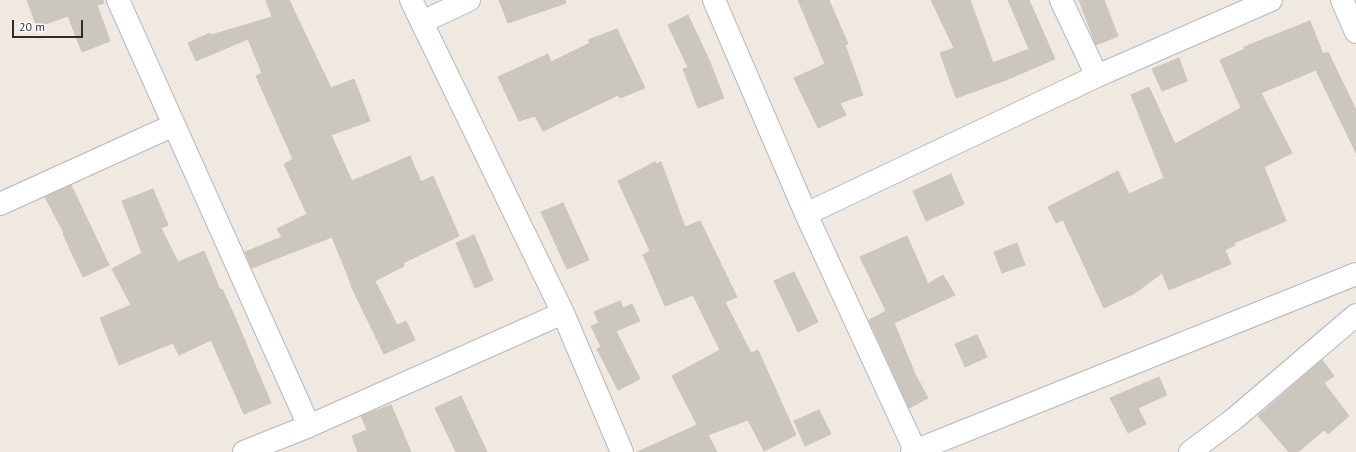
<!DOCTYPE html>
<style>
body{margin:0}
#map{position:relative;width:1356px;height:452px;overflow:hidden;background:#efe9e1;font-family:"PT Sans",sans-serif}
canvas{display:block}
.scale{position:absolute;left:12px;top:20px;width:71px;height:18px;box-sizing:border-box;border:2px solid #2e2e2e;border-top:0;padding-left:5px;font-size:12px;line-height:14px;white-space:nowrap;color:#2e2e2e;-webkit-text-stroke:3px #fff;paint-order:stroke}
</style>
<div id="map">
<canvas width="1356" height="452"></canvas>
<div class="scale">20 m</div>
</div>
<script>
const ctx = document.querySelector('canvas').getContext('2d');
ctx.lineJoin = 'round';
function paint(path, color) { ctx.fillStyle = color; ctx.fill(path, 'evenodd'); }
const poly = rows => new Path2D(rows.map(r => 'M' + r).join(''));
function trace(path, color, width, dash) { ctx.strokeStyle = color; ctx.lineWidth = width; ctx.lineCap = dash ? 'butt' : 'round'; ctx.setLineDash(dash || []); ctx.stroke(path); }
const building = poly([
 [27,0,103,0,104,3,97,5,110,41,82,52,68,16,37,27,27,0],
 [266,0,289,0,331,88,354,79,370,121,331,135,352,181,410,156,421,182,433,176,459,236,403,263,404,266,375,281,397,325,406,321,415,340,384,354,351,286,352,286,332,237,252,268,245,252,282,237,277,229,307,214,284,164,293,159,256,76,262,73,248,39,196,61,188,43,210,33,211,35,272,17,266,0],
 [499,0,565,0,566,3,508,23,499,0],
 [798,0,829,0,848,44,845,45,863,95,840,103,846,115,818,128,794,78,825,64,798,0],
 [931,0,970,0,993,63,1029,49,1008,0,1029,0,1055,59,1006,80,956,98,940,53,954,48,931,0],
 [1079,0,1104,0,1118,36,1096,45,1079,0],
 [688,15,709,60,724,98,698,108,683,69,688,67,668,25,688,15],
 [1310,21,1323,54,1328,52,1356,110,1356,153,1316,70,1261,93,1292,153,1264,167,1286,221,1234,243,1235,245,1225,250,1231,264,1169,290,1162,273,1135,293,1104,308,1063,220,1056,223,1048,207,1118,171,1129,194,1164,178,1131,95,1149,87,1175,144,1241,108,1220,60,1245,49,1244,47,1310,21],
 [617,29,645,88,620,98,618,95,543,131,535,116,519,121,498,77,548,54,551,62,590,43,588,40,617,29],
 [1179,58,1187,81,1162,91,1152,69,1179,58],
 [655,162,656,164,661,162,685,227,700,221,737,297,725,302,751,353,758,350,796,435,764,451,748,420,708,435,717,452,637,452,697,425,672,376,720,350,693,295,665,306,643,255,650,251,618,181,655,162],
 [951,174,964,204,926,221,913,191,951,174],
 [71,185,109,265,83,277,63,234,64,233,45,197,71,185],
 [153,189,168,225,161,228,178,262,204,251,220,290,222,289,234,315,271,403,244,414,211,340,179,355,173,343,119,365,100,318,131,305,112,269,142,253,122,201,153,189],
 [563,203,589,260,567,269,541,212,563,203],
 [474,235,493,280,475,288,456,243,474,235],
 [907,236,928,284,943,275,955,295,894,323,915,374,928,398,909,408,869,320,886,311,860,257,907,236],
 [1017,243,1025,265,1002,273,994,252,1017,243],
 [794,272,818,322,798,332,774,281,794,272],
 [620,301,623,308,632,304,640,321,616,331,640,379,618,390,597,349,601,347,591,326,599,323,594,312,620,301],
 [977,335,987,357,965,367,955,344,977,335],
 [1322,360,1334,376,1324,383,1349,416,1328,434,1324,430,1298,452,1289,452,1258,416,1322,360],
 [1159,377,1167,395,1138,408,1146,424,1128,433,1110,398,1159,377],
 [461,396,487,452,456,452,435,408,461,396],
 [391,405,411,452,358,452,352,436,367,430,361,416,391,405],
 [819,410,831,434,805,446,794,421,819,410]
]);
const minor = poly([
 [118,0,309,426],
 [411,0,563,313,622,452],
 [714,0,806,214,915,450],
 [1061,0,1097,76],
 [1342,0,1356,32],
 [422,22,469,0],
 [0,204,174,125],
 [806,214,1097,76,1271,0],
 [244,452,309,426,563,313],
 [912,452,1356,274],
 [1190,452,1234,419,1356,315]
]);
paint(building, '#cbc7bf');
trace(building, '#cbc5ba', 1);
trace(minor, '#b4b7c1', 24);
trace(minor, '#fff', 22);
</script>
